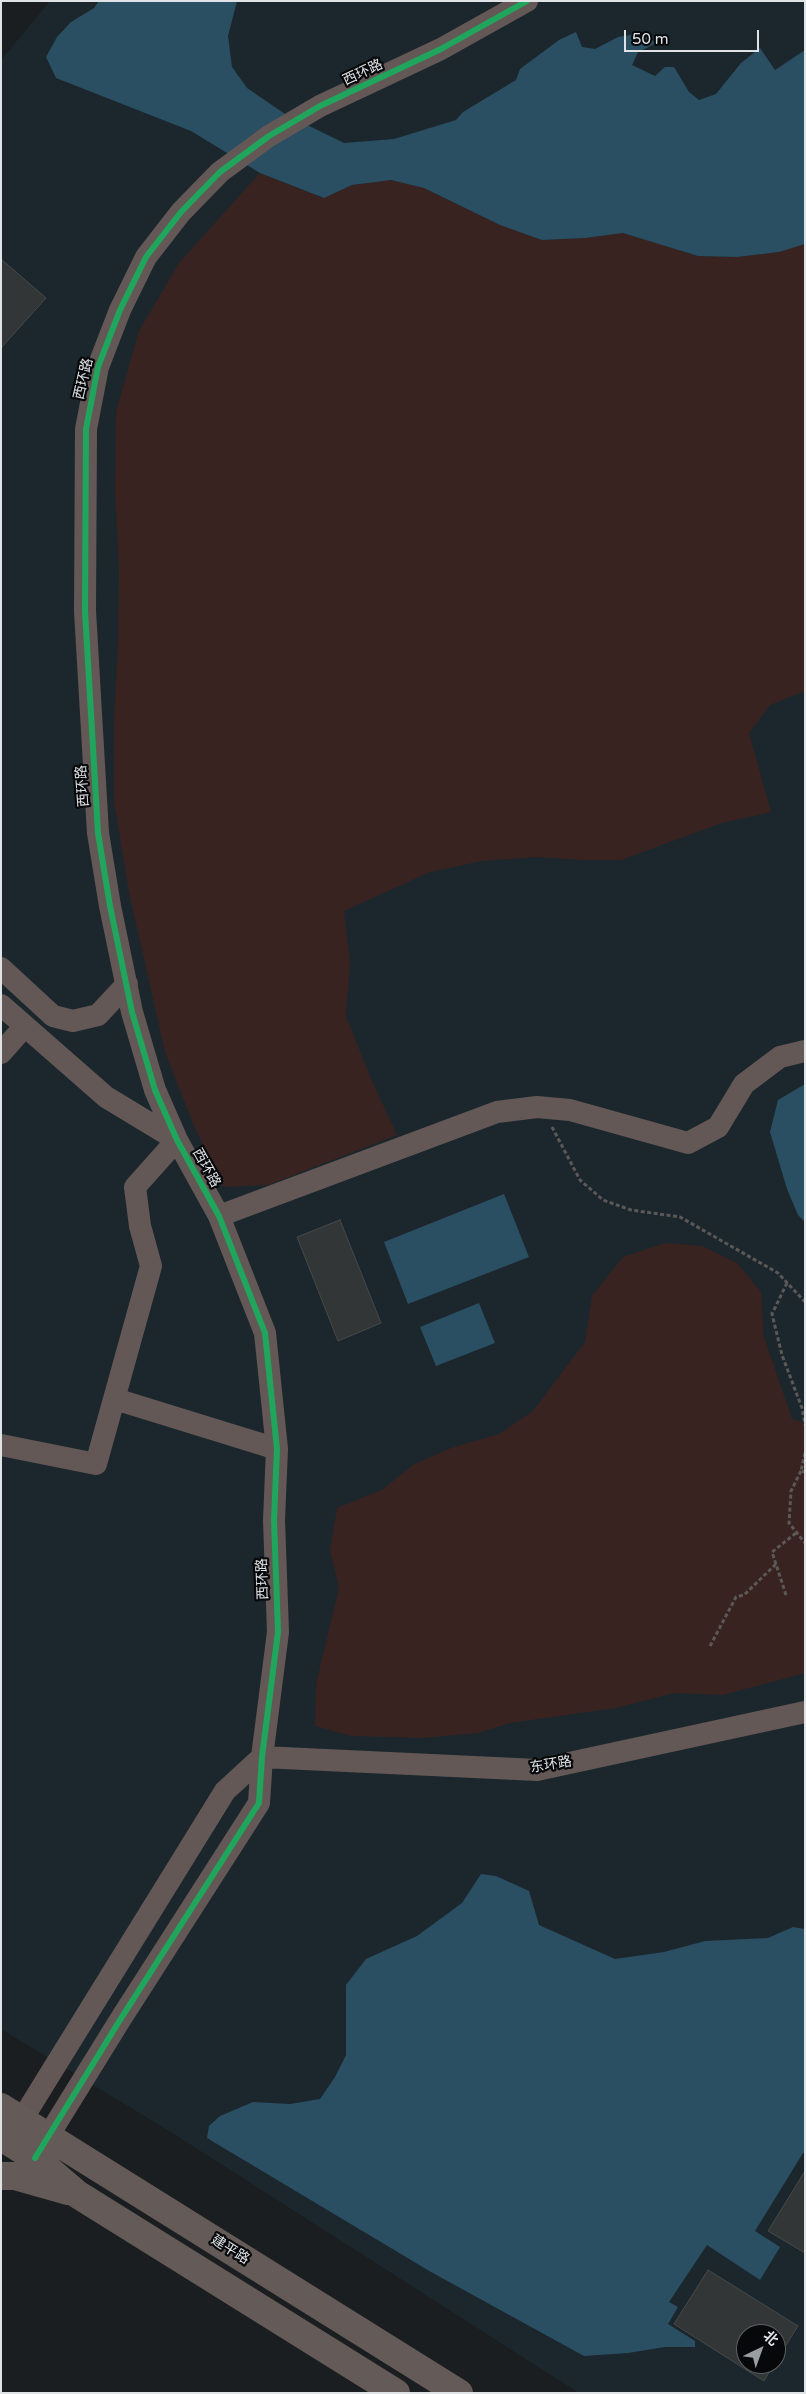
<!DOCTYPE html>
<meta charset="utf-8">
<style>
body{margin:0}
#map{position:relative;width:806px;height:2394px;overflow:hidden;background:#1b1e20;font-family:"Varela Round","Noto Sans SC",sans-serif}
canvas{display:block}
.frame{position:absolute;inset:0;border:2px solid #dfe3e5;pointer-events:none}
.north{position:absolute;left:736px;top:2324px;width:50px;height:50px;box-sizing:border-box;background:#06080a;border:1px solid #5d6062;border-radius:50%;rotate:42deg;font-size:14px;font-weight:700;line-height:20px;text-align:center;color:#dfe3e5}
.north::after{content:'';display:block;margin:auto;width:18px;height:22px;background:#9a9ea0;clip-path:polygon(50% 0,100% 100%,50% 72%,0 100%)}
.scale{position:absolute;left:624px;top:30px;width:135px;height:22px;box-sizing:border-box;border:2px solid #dfe3e5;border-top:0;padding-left:6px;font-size:15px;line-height:18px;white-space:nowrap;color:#dfe3e5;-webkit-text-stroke:4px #06080a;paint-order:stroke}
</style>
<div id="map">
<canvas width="806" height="2394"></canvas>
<div class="frame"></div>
<div class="north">北</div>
<div class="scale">50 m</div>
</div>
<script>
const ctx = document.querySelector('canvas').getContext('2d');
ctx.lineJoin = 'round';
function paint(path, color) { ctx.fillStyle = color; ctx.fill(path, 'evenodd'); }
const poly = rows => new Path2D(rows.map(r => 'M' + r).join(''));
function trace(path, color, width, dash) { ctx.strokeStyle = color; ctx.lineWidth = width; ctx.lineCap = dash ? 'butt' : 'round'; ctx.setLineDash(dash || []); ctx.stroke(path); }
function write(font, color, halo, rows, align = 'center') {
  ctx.font = font + ' "Varela Round","Noto Sans SC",sans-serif'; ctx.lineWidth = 4.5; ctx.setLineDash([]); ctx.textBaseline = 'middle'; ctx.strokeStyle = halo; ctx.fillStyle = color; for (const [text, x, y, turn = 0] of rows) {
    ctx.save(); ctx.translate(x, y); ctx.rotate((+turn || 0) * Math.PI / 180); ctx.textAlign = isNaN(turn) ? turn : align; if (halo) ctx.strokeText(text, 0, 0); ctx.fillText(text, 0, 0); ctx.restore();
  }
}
const built = poly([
 [50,1,805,1,805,2393,579,2393,174,2134,1,2029,1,60],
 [746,2334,776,2334,776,2364,746,2364]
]);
const green = poly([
 [260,173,323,198,352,185,391,180,424,188,493,222,542,240,585,238,623,233,698,256,737,257,779,252,805,244,805,691,770,705,749,733,771,812,722,823,621,860,582,860,537,857,482,861,430,872,344,911,350,964,346,1016,371,1079,397,1135,268,1185,223,1187,194,1126,165,1052,129,892,114,801,114,721,118,643,119,571,115,491,116,412,139,331,179,263],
 [665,1243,702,1246,737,1263,761,1292,764,1337,792,1419,805,1423,805,1673,723,1695,674,1693,616,1708,510,1723,478,1733,422,1738,351,1736,315,1726,316,1684,339,1588,330,1550,337,1508,382,1490,413,1465,451,1448,499,1434,533,1411,585,1342,592,1296,623,1257]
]);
const water = poly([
 [99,1,237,1,228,36,232,67,247,88,285,114,344,143,394,139,456,120,463,112,516,80,520,69,559,40,576,32,582,47,595,49,618,37,640,33,657,43,638,52,632,65,655,76,665,67,674,67,689,92,699,100,716,94,741,63,760,48,775,70,805,50,805,244,779,252,737,257,698,256,623,233,585,238,542,240,500,225,424,188,391,180,352,185,324,198,260,173,191,131,56,78,46,57,57,37,71,22,94,8],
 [805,1084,805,1222,798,1215,787,1189,770,1132,778,1100],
 [504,1194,529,1257,408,1304,384,1242],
 [479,1303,495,1343,436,1366,420,1327],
 [481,1874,496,1876,529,1891,539,1925,615,1959,664,1952,705,1941,768,1938,793,1927,805,1929,805,2153,803,2153,755,2231,780,2247,760,2280,707,2245,669,2302,678,2307,668,2324,695,2341,695,2347,665,2347,628,2353,584,2356,431,2272,207,2138,209,2126,220,2116,253,2102,290,2104,320,2099,335,2077,346,2055,346,1985,366,1959,417,1936,462,1903]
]);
const building = poly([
 [1,259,46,298,1,348,1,259],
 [340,1220,381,1323,338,1341,297,1237,340,1220],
 [805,2171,805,2253,768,2231,805,2171],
 [708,2270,798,2326,776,2361,776,2334,746,2334,746,2364,774,2364,764,2381,674,2324,708,2270]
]);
const path = poly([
 [552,1127,580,1180,603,1200,631,1210,680,1217,778,1273,805,1302],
 [787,1283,772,1314,782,1355,802,1408,805,1425],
 [805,1453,801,1471,805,1472],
 [801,1471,791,1491,789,1523,805,1543],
 [786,1595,772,1552,796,1533],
 [710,1646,736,1597,744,1595,776,1564]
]);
const minor = poly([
 [1,968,53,1016,73,1021,98,1015,127,984],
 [1,1005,106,1097,177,1140,135,1187,140,1226,151,1266,96,1464,1,1445],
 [1,1053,25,1026],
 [219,1216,497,1112,537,1107,570,1110,688,1143,718,1127,744,1084,780,1057,805,1051],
 [115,1399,277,1449],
 [262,1757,537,1770,805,1712],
 [13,2134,225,1791,262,1757],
 [39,2151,120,2020,259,1803,262,1757,278,1632,274,1520,277,1449,265,1333,219,1216,177,1140,155,1090,132,1012,110,906,98,833,85,611,86,429,98,367,120,310,146,257,181,212,220,172,269,136,320,106,441,49,527,1]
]);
const major = poly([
 [1,2107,459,2393],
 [1,2137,35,2158,77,2194,396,2393],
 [1,2176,15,2176,68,2191]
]);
const cycleway = poly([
 [35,2158,120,2020,259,1803,262,1757,278,1632,274,1520,277,1449,265,1333,219,1216,177,1140,155,1090,132,1012,110,906,98,833,85,611,86,429,98,367,120,310,146,257,181,212,220,172,269,136,320,106,441,49,527,1]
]);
const streetNames = [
 ["西环路",363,73,-25],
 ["西环路",84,379,-77],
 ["西环路",83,786,-94],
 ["西环路",206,1168,61],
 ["西环路",263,1579,-92],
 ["东环路",551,1765,-9],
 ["建平路",230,2250,32]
];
paint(built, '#1c272d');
paint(green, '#382320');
paint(water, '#2a4e62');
paint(building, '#333637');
trace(building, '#46494a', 1);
trace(path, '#5c5857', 3, [4, 2.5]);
trace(minor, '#635856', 22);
trace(major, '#645a57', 28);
trace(cycleway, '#20a55d', 6);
write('14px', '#dfe3e5', '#06080a', streetNames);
</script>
